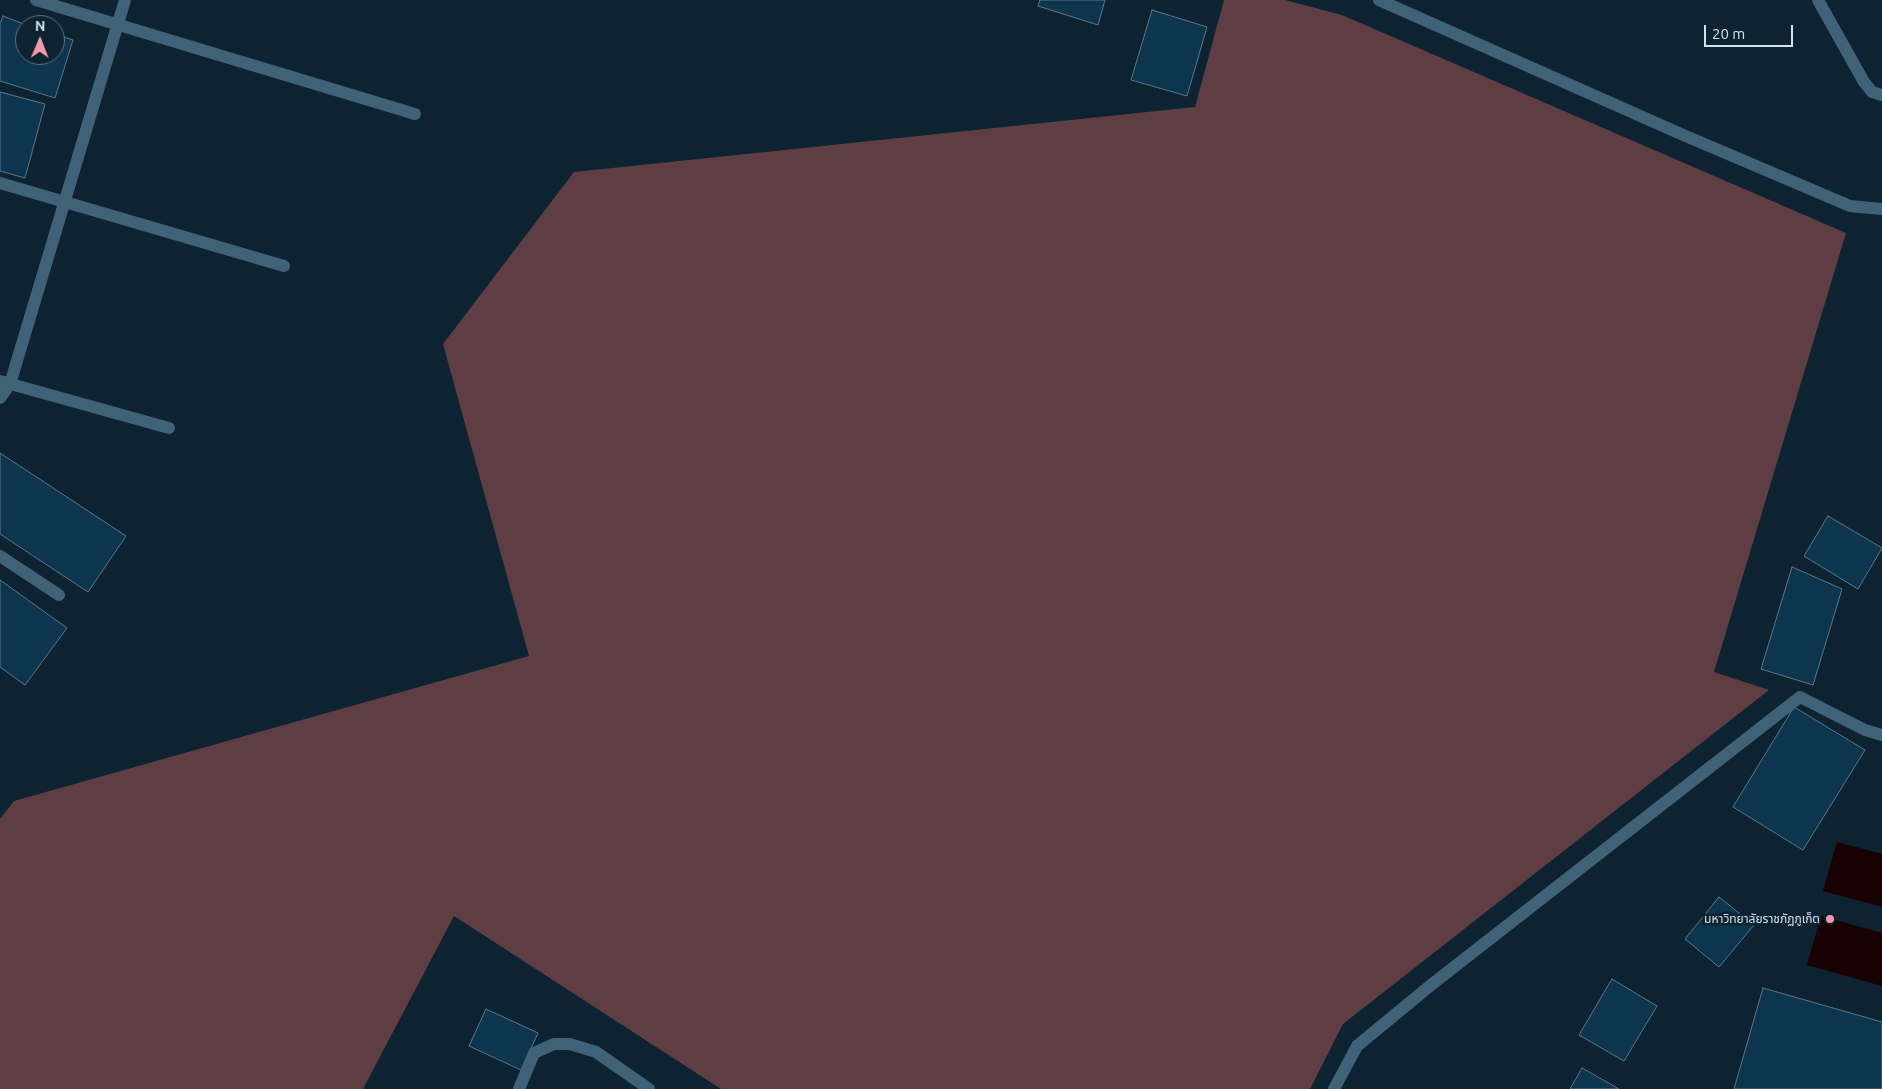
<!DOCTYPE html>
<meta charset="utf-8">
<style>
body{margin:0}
#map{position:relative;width:1882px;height:1089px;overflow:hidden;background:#0d2331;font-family:Ubuntu,sans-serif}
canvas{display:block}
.north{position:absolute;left:15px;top:15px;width:50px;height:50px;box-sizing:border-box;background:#0d2331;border:1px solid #5d6f7b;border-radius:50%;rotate:1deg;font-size:14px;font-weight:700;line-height:20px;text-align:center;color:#d4e1ea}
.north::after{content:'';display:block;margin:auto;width:18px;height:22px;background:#f39aa9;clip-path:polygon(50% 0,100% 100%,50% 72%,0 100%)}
.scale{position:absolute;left:1704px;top:25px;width:89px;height:22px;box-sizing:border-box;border:2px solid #d4e1ea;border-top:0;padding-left:6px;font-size:15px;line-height:18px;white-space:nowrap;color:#d4e1ea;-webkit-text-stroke:4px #0d2331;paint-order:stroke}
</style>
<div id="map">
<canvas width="1882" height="1089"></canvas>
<div class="north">N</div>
<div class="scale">20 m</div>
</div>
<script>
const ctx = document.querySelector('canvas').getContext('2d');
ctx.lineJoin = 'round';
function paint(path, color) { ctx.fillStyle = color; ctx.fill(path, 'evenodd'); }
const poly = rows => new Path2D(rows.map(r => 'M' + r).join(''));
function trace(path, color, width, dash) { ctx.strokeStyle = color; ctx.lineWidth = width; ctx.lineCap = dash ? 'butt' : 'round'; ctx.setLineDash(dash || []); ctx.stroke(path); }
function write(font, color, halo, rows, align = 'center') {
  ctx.font = font + ' Ubuntu,"Noto Sans Thai",sans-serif'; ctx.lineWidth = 5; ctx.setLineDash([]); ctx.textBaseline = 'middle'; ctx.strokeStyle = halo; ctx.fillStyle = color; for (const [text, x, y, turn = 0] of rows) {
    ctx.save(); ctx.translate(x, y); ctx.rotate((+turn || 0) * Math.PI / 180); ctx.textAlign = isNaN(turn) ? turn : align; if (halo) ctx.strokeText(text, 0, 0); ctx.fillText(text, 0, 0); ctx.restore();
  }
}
const green = poly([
 [1224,0,1285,0,1342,15,1846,233,1714,672,1769,690,1343,1024,1310,1089,721,1089,454,916,363,1089,0,1089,0,819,14,801,529,656,443,344,574,172,1195,107]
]);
const water = poly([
 [1837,842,1882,854,1882,907,1823,891],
 [1821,916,1882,933,1882,986,1807,965]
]);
const building = poly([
 [1040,0,1105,0,1098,25,1038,6,1040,0],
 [1152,10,1207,27,1187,96,1131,80,1152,10],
 [3,16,26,25,25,55,55,55,55,34,73,40,55,98,0,81,0,24,3,16],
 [0,92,45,104,25,178,0,171,0,92],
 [0,453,126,536,88,592,0,534,0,453],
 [1828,516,1882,548,1858,589,1804,556,1828,516],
 [1792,567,1842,589,1813,685,1761,669,1792,567],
 [0,580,67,628,25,685,0,667,0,580],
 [1794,707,1865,750,1803,850,1733,807,1794,707],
 [1719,897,1754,925,1719,967,1685,939,1719,897],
 [1612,979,1657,1006,1624,1061,1579,1035,1612,979],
 [1763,988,1882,1022,1882,1089,1734,1089,1763,988],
 [486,1009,538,1033,521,1070,469,1046,486,1009],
 [1582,1068,1619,1089,1570,1089,1582,1068]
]);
const minor = poly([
 [36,0,415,114],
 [1379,0,1681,134,1850,206,1882,209],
 [1818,0,1864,82,1872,92,1882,95],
 [0,183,284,266],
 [0,381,169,428],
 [0,398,10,384,125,0],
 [0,556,59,595],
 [519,1089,534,1053,554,1044,570,1044,596,1052,649,1089],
 [1334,1089,1357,1046,1431,985,1800,697,1865,730,1882,735]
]);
const markers = [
 [1830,919,5,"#f39aa9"]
];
const poiNames = [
 ["มหาวิทยาลัยราชภัฏภูเก็ต",1820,919]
];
paint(green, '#5e3e43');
paint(water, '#180003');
paint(building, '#0d354d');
trace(building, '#5e7687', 1);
trace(minor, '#406279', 12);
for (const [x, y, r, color] of markers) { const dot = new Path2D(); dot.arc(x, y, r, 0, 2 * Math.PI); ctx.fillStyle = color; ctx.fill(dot); trace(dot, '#0d2331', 2); }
write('12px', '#d4e1ea', '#0d2331', poiNames, 'right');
</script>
